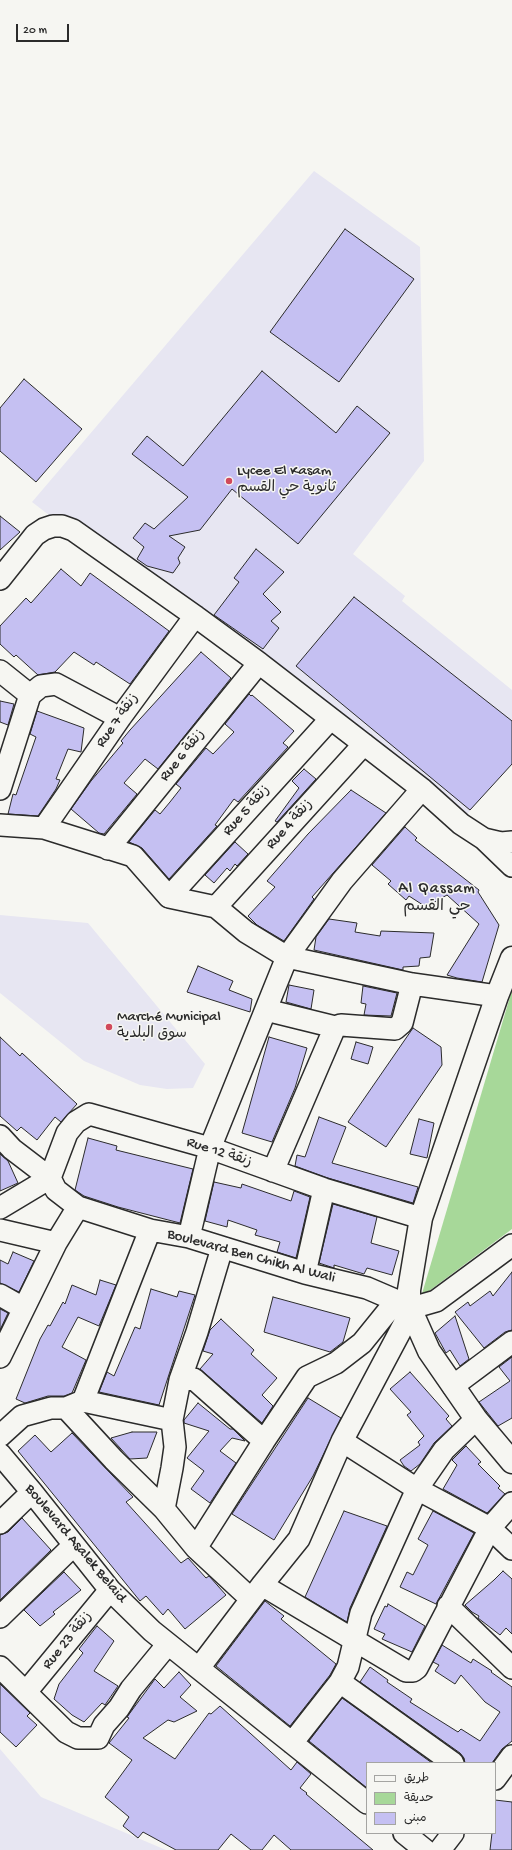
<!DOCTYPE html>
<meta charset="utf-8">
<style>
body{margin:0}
#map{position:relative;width:512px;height:1850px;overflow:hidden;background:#f6f6f2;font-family:"Gochi Hand","Playpen Sans Arabic",sans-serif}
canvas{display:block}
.legend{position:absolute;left:366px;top:1762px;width:130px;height:72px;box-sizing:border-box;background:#f6f6f2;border:1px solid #a5a5a2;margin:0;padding:5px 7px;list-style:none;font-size:12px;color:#2b2b2b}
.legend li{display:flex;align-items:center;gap:8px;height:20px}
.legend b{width:20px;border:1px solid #a5a5a2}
.scale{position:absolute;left:16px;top:24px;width:53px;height:18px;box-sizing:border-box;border:2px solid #2b2b2b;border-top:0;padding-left:5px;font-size:12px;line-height:14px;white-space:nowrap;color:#2b2b2b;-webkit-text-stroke:3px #f6f6f2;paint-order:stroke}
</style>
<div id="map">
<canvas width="512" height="1850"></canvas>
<ul class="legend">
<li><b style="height:5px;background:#f6f6f2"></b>طريق</li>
<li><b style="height:11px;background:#a7d899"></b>حديقة</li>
<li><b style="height:11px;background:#c5c0f2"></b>مبنى</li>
</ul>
<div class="scale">20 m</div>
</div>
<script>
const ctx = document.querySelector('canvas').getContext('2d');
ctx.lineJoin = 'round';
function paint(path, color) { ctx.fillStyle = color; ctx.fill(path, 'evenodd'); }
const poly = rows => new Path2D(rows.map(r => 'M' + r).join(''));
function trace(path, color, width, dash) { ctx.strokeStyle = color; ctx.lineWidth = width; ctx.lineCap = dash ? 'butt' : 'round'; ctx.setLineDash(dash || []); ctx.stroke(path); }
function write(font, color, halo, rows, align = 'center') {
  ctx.font = font + ' "Gochi Hand","Playpen Sans Arabic",sans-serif'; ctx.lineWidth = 3; ctx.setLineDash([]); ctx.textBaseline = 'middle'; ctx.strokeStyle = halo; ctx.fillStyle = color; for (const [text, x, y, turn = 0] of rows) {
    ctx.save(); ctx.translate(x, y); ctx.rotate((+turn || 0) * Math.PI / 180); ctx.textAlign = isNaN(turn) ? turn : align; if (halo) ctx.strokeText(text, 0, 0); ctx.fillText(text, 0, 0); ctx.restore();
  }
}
const built = poly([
 [314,171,420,247,424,461,353,554,405,596,402,601,512,690,512,751,457,829,32,502],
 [0,915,88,923,205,1064,193,1088,167,1089,140,1085,84,1061,0,993],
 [0,1749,41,1797,166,1850,0,1850]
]);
const green = poly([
 [512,990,512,1229,421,1297]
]);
const building = poly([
 [345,229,414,279,339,382,270,332,345,229],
 [262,371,336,433,357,406,390,433,298,544,232,489,200,530,169,536,185,547,178,558,180,563,173,573,147,566,137,559,144,547,133,538,145,523,154,529,188,497,132,454,147,436,183,466,262,371],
 [24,379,82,429,36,482,0,451,0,408,24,379],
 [0,516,20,532,0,550,0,516],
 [256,549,284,572,263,594,281,612,271,621,279,628,263,649,214,615,239,582,234,578,256,549],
 [61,569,81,586,90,573,169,631,130,684,96,662,94,665,74,652,55,672,38,675,16,655,14,657,0,644,0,626,26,598,31,603,61,569],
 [354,597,512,721,512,764,470,810,296,666,354,597],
 [201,652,231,678,158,769,145,759,124,783,137,794,104,834,99,833,71,809,91,781,123,743,121,741,130,730,201,652],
 [249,694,251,696,252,695,294,731,283,743,288,747,238,802,234,799,215,825,217,826,169,879,142,848,129,842,155,810,160,814,170,802,181,788,176,784,206,748,213,754,234,732,225,724,249,694],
 [0,701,14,704,8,725,0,722,0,701],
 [37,711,84,728,81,752,68,749,56,779,60,780,56,789,38,816,8,814,13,794,16,795,36,737,30,734,37,711],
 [304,769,316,779,277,822,275,821,299,788,292,781,304,769],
 [351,790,386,813,312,897,314,899,284,941,257,925,248,916,275,887,267,881,308,834,351,790],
 [405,827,417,838,415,840,479,890,478,892,499,925,482,982,457,978,447,975,479,924,447,895,426,907,409,896,406,900,388,884,391,881,372,865,405,827],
 [235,842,248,854,237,866,235,864,230,871,227,868,214,883,205,875,235,842],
 [329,919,357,923,355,932,380,936,381,931,434,933,430,957,420,958,419,966,403,967,403,970,314,950,316,937,329,919],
 [198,966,233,981,229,990,252,999,250,1012,187,992,198,966],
 [289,985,314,990,311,1009,286,1002,289,985],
 [363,986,397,993,391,1016,364,1015,366,1004,361,1003,363,986],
 [413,1028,441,1047,442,1065,386,1147,348,1122,413,1028],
 [0,1037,20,1056,22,1053,77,1104,61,1122,55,1117,37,1140,21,1127,17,1131,0,1116,0,1037],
 [269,1037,307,1048,295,1088,272,1142,242,1133,269,1037],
 [356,1042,373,1047,368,1064,351,1059,356,1042],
 [319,1117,346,1127,332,1163,418,1187,413,1203,328,1178,295,1166,297,1155,305,1157,319,1117],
 [419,1119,434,1123,427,1158,410,1154,419,1119],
 [88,1138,117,1146,116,1150,193,1169,180,1223,118,1207,84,1196,75,1190,88,1138],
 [0,1154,8,1161,18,1183,0,1191,0,1154],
 [214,1182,241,1188,242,1184,291,1201,294,1191,310,1197,296,1258,277,1252,280,1242,255,1235,257,1230,228,1220,227,1227,205,1221,214,1182],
 [333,1204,377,1217,371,1243,399,1251,392,1275,367,1268,364,1274,334,1265,334,1268,319,1263,333,1204],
 [13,1252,34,1261,19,1292,0,1283,0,1260,8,1264,13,1252],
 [512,1272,512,1330,505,1332,484,1348,455,1312,468,1302,470,1306,490,1291,493,1296,512,1272],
 [100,1280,116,1285,99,1326,78,1317,62,1347,86,1360,72,1393,64,1396,48,1396,25,1403,16,1399,40,1339,48,1325,50,1326,63,1302,65,1304,72,1285,96,1295,100,1280],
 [151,1289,177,1297,179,1291,195,1295,159,1405,99,1392,107,1372,114,1376,135,1327,140,1329,151,1289],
 [273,1297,350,1318,343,1342,330,1352,264,1332,273,1297],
 [0,1309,8,1313,0,1330,0,1309],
 [455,1316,469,1359,460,1366,450,1350,446,1353,435,1333,455,1316],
 [221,1319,254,1350,251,1354,277,1378,262,1395,273,1406,262,1423,200,1369,213,1354,203,1351,210,1330,221,1319],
 [512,1357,512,1418,498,1426,479,1402,510,1381,499,1367,512,1357],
 [410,1372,449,1416,446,1419,452,1426,434,1443,420,1464,411,1471,404,1466,400,1460,420,1445,418,1442,424,1436,407,1415,411,1412,390,1389,410,1372],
 [308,1398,341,1418,313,1476,274,1540,232,1514,308,1398],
 [198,1403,230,1429,233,1429,245,1441,232,1438,220,1451,236,1463,210,1503,191,1489,204,1471,187,1458,209,1431,184,1423,184,1420,198,1403],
 [132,1432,157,1432,147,1458,130,1459,111,1438,132,1432],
 [72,1433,133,1497,126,1502,181,1563,188,1558,206,1578,209,1576,226,1595,185,1629,168,1609,163,1615,146,1596,140,1601,18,1451,35,1435,51,1452,72,1433],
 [466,1446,481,1462,478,1464,500,1486,498,1488,505,1494,487,1513,443,1489,457,1465,452,1460,466,1446],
 [344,1511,387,1526,350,1608,347,1622,305,1597,344,1511],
 [433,1511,474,1533,436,1604,400,1587,407,1572,413,1575,428,1545,418,1539,433,1511],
 [22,1518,51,1550,0,1600,0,1535,8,1532,22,1518],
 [503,1571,512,1579,512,1634,506,1628,500,1635,478,1618,479,1616,472,1612,465,1605,494,1580,503,1571],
 [64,1572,81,1590,53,1612,55,1614,40,1626,24,1610,64,1572],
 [265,1601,284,1616,281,1619,336,1664,330,1675,290,1726,216,1666,265,1601],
 [388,1604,425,1626,412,1652,382,1639,385,1634,374,1629,385,1606,387,1607,388,1604],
 [97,1626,114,1641,94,1671,118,1686,105,1705,102,1703,84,1722,72,1715,54,1699,59,1684,83,1653,79,1649,97,1626],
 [442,1645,471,1663,473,1659,492,1671,491,1672,512,1687,512,1741,502,1749,492,1763,465,1763,464,1758,460,1753,360,1682,370,1667,388,1680,387,1682,412,1699,410,1702,458,1732,461,1729,480,1741,500,1712,485,1702,461,1675,455,1684,435,1671,439,1665,433,1662,442,1645],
 [179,1672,191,1685,180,1697,197,1711,174,1722,168,1720,143,1738,175,1759,209,1713,211,1714,220,1706,291,1770,297,1762,311,1774,300,1788,307,1793,306,1794,373,1850,291,1850,274,1835,262,1850,251,1850,231,1834,218,1850,176,1850,143,1832,138,1838,123,1826,129,1817,105,1797,132,1760,109,1743,129,1718,127,1717,155,1679,164,1688,179,1672],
 [0,1684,30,1713,27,1716,37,1725,16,1747,0,1732,0,1684],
 [342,1698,432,1763,367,1763,367,1788,309,1741,342,1698],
 [495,1800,512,1802,512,1850,490,1850,492,1833,495,1833,495,1800]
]);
const minor = poly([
 [0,579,35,535,44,529,53,526,62,526,73,530,195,616,259,663,422,789,461,824,484,839,501,843,512,842],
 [0,671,30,695],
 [0,789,30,695,41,686,56,684,120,718],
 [0,825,44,828,133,856,169,897,216,907,246,932,287,957,412,984,497,996],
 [44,828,120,718,195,616],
 [484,839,512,866],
 [108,849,259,663],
 [169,897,325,725],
 [216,907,364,744],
 [266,1010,335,1027],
 [0,1136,12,1149,50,1178,56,1190,78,1207,150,1230,189,1237,305,1273,367,1288,409,1306,422,1305,436,1301,512,1245],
 [273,1171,335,1027,341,1025,395,1029,402,1023,412,984],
 [0,1208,50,1178,67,1133,76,1122,89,1114,210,1148,324,1189,421,1218],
 [0,1230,56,1243],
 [189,1237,210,1148,287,957,342,881,422,789],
 [305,1273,324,1189],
 [0,1295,23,1308],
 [0,1357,56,1243,78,1207],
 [180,1380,197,1332,222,1248],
 [453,1386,512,1342],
 [83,1401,172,1420],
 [66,1408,114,1460,164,1509],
 [0,1436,22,1416,51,1408,66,1408,83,1401,150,1230],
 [342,1441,417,1489,490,1528,512,1549],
 [0,1454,32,1492,110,1590,152,1631,367,1803],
 [0,1523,32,1492],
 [196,1548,264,1441,307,1377,336,1363,362,1343,396,1301],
 [262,1585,406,1671,413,1671,417,1668,490,1528,512,1503],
 [251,1599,196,1548,164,1509,172,1468,175,1447,172,1420,180,1380,194,1379,264,1441],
 [448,1606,512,1668],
 [0,1617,74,1545],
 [0,1667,66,1732,78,1738,98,1738,104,1725,119,1708,131,1689,168,1644],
 [199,1668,262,1585,299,1539,342,1441,411,1311],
 [340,1682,453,1763],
 [26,1692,110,1590],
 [292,1743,340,1682,348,1667,361,1613,417,1489,444,1450,476,1419],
 [495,1779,512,1756],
 [404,1833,425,1850],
 [440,1850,453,1833]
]);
const tertiary = poly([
 [512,958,497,996,421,1218,409,1290,409,1306,429,1351,476,1419,512,1462]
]);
const markers = [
 [229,481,4,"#d1495b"],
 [109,1027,4,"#d1495b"]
];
const poiNames = [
 ["Lycee El Kasam",237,472],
 ["ثانوية حي القسم",237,489],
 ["Marché Municipal",117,1018],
 ["سوق البلدية",117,1035]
];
const streetNames = [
 ["Rue 7 زنقة",118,721,-55],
 ["Rue 6 زنقة",183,756,-51],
 ["Rue 5 زنقة",247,811,-48],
 ["Rue 4 زنقة",290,825,-48],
 ["Rue 12 زنقة",219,1153,18],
 ["Boulevard Ben Chikh Al Wali",251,1257,15],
 ["Boulevard Asalek Belaid",75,1544,50],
 ["Rue 23 زنقة",68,1641,-51]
];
const neighbourhoodNames = [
 ["Al Qassam",437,890],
 ["حي القسم",437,908]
];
paint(built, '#e7e6f2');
paint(green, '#a7d899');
paint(building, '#c5c0f2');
trace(building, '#2b2b2b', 1);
trace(minor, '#2b2b2b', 24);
trace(tertiary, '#2b2b2b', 25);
trace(minor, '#f6f6f2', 21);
trace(tertiary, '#f6f6f2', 22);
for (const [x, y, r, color] of markers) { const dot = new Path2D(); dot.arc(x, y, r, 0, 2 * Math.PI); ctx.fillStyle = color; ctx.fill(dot); trace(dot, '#f6f6f2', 1.5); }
write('15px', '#2b2b2b', '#f6f6f2', poiNames, 'left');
write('15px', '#2b2b2b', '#f6f6f2', streetNames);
ctx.letterSpacing = '1px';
write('16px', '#2b2b2b', '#f6f6f2', neighbourhoodNames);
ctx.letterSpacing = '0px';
</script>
